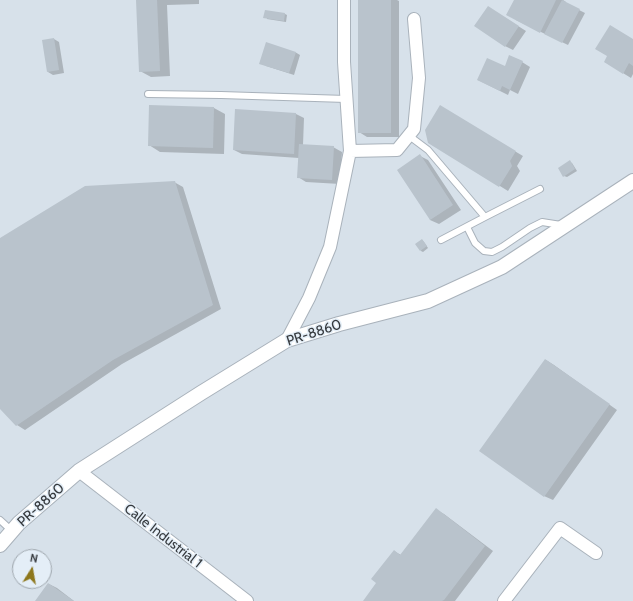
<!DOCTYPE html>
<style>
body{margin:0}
#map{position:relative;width:633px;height:601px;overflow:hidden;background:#d7e1ea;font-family:Cabin,sans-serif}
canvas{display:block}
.north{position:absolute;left:12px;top:549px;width:40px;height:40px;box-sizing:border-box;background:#e4eef7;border:1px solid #9ea6ad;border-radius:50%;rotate:11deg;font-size:11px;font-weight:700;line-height:16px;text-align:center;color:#363a3e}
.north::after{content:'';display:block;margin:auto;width:14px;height:18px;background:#8d771c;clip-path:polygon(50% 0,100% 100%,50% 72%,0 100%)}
</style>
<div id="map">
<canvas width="633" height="601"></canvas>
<div class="north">N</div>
</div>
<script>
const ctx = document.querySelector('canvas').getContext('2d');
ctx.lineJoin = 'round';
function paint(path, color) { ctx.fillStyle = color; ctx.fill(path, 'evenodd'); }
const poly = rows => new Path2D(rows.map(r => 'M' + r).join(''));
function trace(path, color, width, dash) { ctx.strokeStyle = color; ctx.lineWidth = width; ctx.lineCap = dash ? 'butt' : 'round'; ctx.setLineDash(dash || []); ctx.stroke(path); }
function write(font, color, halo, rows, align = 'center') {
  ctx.font = font + ' Cabin,sans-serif'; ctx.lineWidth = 3; ctx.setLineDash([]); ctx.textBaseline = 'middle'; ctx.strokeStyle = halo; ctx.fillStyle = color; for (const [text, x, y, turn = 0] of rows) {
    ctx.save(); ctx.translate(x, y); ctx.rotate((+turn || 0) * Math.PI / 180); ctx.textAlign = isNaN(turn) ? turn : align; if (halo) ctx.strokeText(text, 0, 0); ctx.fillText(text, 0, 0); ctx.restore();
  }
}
const shadow = poly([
 [137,0,199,0,199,4,167,5,170,76,151,77,140,71],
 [359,0,397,0,399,1,399,137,367,137,359,132],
 [515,0,563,0,566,2,565,3,585,13,568,45,516,20],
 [266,11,285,14,287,15,286,22,267,19],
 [496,12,526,31,513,50,505,46],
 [54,39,59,42,64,73,53,75,48,72],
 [633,40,633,74,631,78,605,62,609,56],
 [295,52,300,55,294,75,266,66,261,63],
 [522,62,530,67,518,94,510,90,508,95,478,80,505,67],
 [150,106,214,108,225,114,224,154,160,152,149,145],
 [440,107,523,156,517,166,520,171,508,191,429,142],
 [236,110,296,114,304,118,303,145,333,147,342,152,340,184,306,182,298,177,299,158,242,154,234,150],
 [420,156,428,160,461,210,439,224,430,220],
 [570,162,572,163,577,171,567,177,564,176],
 [174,182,183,187,221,309,122,364,25,430,17,425,0,408,0,239],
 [422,240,424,242,428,248,423,252,421,251],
 [546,360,554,365,617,410,553,500,544,496],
 [436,510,444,514,493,551,455,601,364,601,378,583,394,551,401,555],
 [49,584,57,588,74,601,37,601]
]);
const building = poly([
 [136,0,157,0,160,71,139,72],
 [358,0,391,0,391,133,358,133],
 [514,0,556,0,540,33,506,15],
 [562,0,580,9,562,43,544,34],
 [488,6,519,26,505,47,474,26],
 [265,10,285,13,284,21,263,18],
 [610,25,633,39,633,66,629,63,623,74,604,62,607,56,595,49],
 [54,38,59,70,47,72,42,40],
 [266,42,296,52,289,73,259,64],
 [509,55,523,61,510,90,502,86,500,91,477,80,487,58,505,66],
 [149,105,214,107,213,148,148,146],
 [440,105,516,151,510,161,512,166,499,187,428,143,425,130],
 [235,109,296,113,294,154,233,150],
 [299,144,334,146,332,180,297,178],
 [420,154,453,205,430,220,397,170],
 [570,160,575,169,563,177,558,168],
 [175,181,213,305,113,360,16,426,0,409,0,238,85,186],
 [422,239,427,246,420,251,415,244],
 [545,359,610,404,544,497,479,451],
 [436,508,485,546,444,600,442,601,363,601,376,583,371,579,394,550,400,555],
 [48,583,74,601,35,601]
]);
const service = poly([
 [148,94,221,95,346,99],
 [408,135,428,150,485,217,540,189],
 [467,227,475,243,484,251,492,252,502,247,530,228,542,222,561,225],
 [441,240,485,217],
 [0,520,12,531]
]);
const minor = poly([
 [350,151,397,150,414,129,419,78,414,19],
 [287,340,309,298,330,247,350,151,344,62,344,0],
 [79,471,247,601],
 [504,601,560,528,596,553]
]);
const tertiary = poly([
 [0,545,19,523,79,471,201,393,287,340,339,324,428,301,502,267,633,181]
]);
const streetNames = [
 ["PR-8860",314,333,-18],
 ["PR-8860",41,505,-42],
 ["Calle Industrial 1",163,536,38]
];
paint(shadow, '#0003');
paint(building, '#b9c3cc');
trace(service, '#a9b2bb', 8);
trace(minor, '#a9b2bb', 14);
trace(tertiary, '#a9b2bb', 16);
trace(service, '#fff', 6);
trace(minor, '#fff', 12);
trace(tertiary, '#fff', 14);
write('14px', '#363a3e', '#e4eef7', streetNames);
</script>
